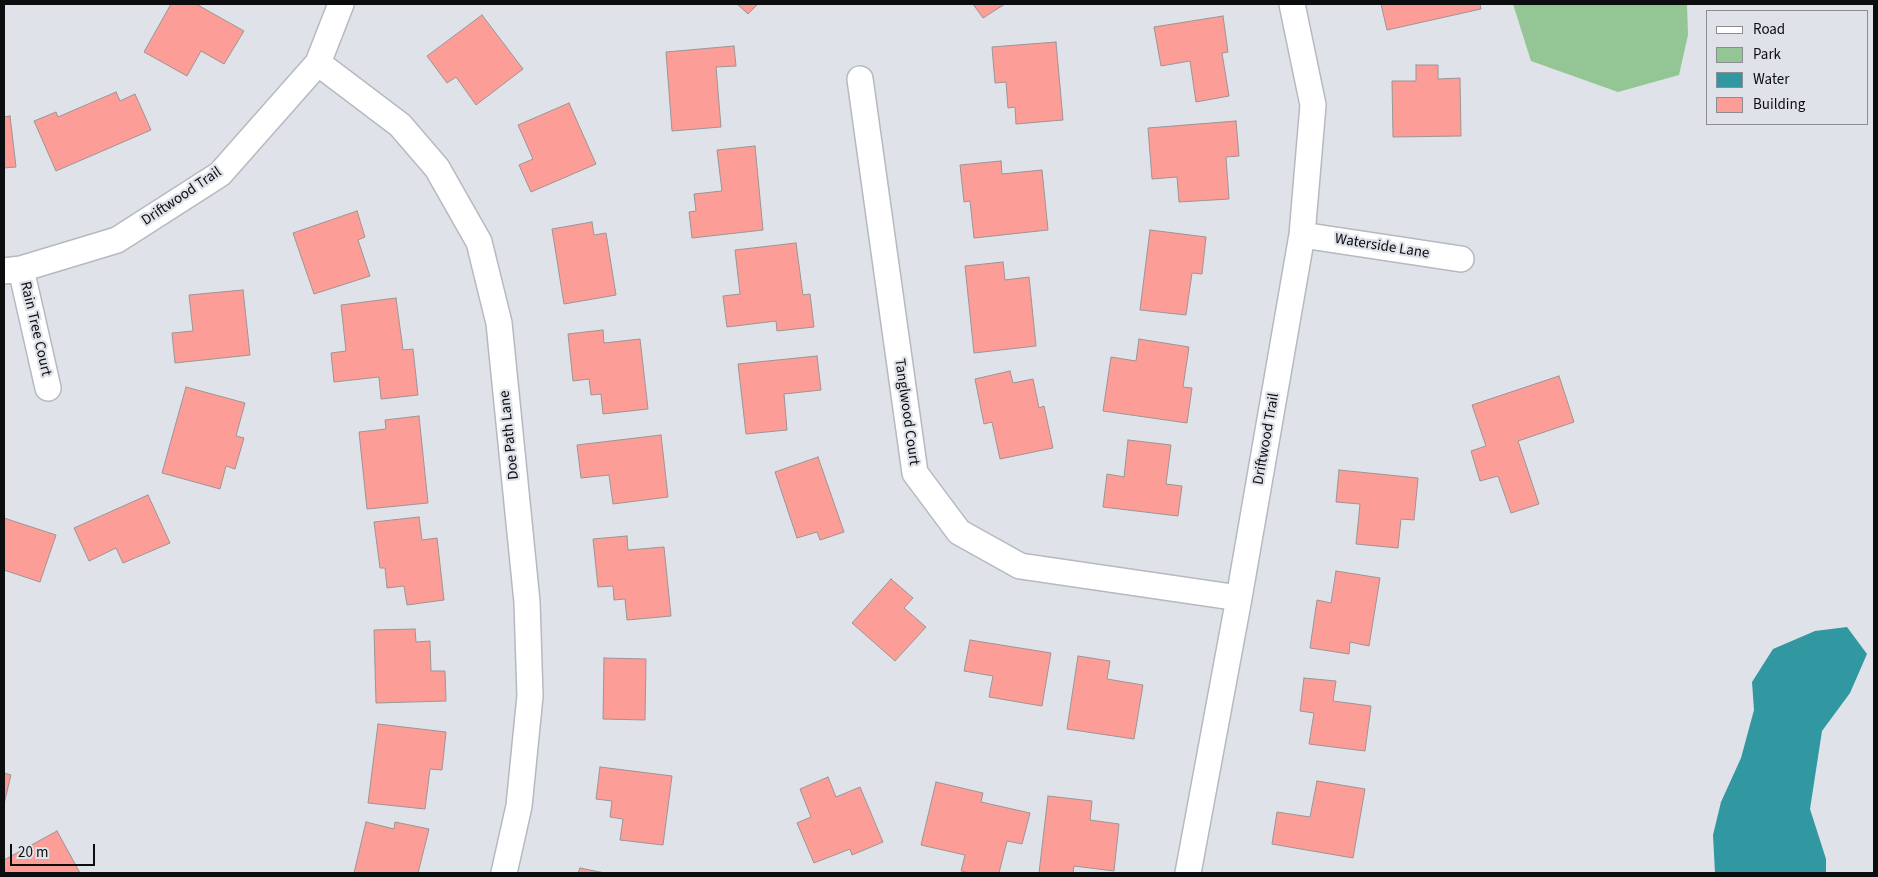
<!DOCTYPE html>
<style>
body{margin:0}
#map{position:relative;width:1878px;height:877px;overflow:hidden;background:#dfe2e9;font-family:"Source Sans 3",sans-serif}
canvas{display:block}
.frame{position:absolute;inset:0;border:5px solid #0c0d0f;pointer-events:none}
.legend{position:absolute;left:1706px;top:10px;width:162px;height:115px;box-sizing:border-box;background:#dfe2e9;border:1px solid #8b8d92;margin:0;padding:6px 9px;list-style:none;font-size:15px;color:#0c0d0f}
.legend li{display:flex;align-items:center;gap:10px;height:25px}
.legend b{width:25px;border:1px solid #8b8d92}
.scale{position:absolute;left:10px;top:844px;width:85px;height:22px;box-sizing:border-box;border:2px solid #0c0d0f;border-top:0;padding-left:6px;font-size:15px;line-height:18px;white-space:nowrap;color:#0c0d0f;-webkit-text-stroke:4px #dfe2e9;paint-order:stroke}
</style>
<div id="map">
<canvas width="1878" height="877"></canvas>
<div class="frame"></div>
<ul class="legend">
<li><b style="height:6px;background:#fff"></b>Road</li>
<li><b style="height:14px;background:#94c595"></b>Park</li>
<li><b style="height:14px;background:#3197a1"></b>Water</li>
<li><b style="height:14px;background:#fc9d97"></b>Building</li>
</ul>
<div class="scale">20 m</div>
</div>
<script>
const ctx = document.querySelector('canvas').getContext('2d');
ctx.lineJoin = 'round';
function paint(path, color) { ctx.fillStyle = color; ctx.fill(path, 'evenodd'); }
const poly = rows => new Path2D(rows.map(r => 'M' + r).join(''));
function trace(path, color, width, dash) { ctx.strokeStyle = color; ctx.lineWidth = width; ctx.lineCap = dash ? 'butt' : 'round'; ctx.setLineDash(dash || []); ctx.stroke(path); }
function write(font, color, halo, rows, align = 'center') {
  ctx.font = font + ' "Source Sans 3",sans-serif'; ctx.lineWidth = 4.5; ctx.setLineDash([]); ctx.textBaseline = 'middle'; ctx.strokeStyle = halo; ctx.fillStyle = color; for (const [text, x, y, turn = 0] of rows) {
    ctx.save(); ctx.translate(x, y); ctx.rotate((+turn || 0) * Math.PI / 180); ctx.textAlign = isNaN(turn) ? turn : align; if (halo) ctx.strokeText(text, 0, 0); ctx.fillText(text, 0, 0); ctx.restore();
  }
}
const green = poly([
 [1513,4,1687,4,1688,35,1679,75,1618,92,1531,61]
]);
const water = poly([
 [1847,627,1867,654,1850,693,1822,731,1810,809,1826,859,1826,873,1715,873,1713,835,1721,802,1741,758,1754,710,1752,682,1773,649,1815,631]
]);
const building = poly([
 [171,4,196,4,244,31,224,64,201,51,187,76,144,52,171,4],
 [737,4,758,4,748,14,737,4],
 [973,4,1005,4,983,18,973,4],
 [1381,4,1480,4,1481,9,1387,30,1381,4],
 [482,15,523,69,476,105,456,77,447,83,427,56,482,15],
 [1223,16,1228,52,1222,53,1229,96,1196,102,1190,61,1161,66,1154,27,1223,16],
 [1056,42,1063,120,1016,124,1015,107,1008,108,1006,82,995,83,992,47,1056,42],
 [734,46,736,66,716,67,721,127,672,131,666,52,734,46],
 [1416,65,1438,65,1438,79,1460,78,1461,136,1393,137,1392,81,1416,81,1416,65],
 [116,92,120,101,135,94,151,130,56,171,34,121,56,112,58,117,116,92],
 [569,103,596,164,531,192,519,165,533,159,518,125,569,103],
 [10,116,16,167,4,168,4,117,10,116],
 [1236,121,1239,156,1226,157,1229,199,1179,202,1177,177,1152,179,1148,128,1236,121],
 [755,146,763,230,692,238,689,212,696,211,694,194,722,191,717,150,755,146],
 [1001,161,1002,174,1042,170,1048,230,974,238,970,201,964,202,960,165,1001,161],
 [357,211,365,237,358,240,370,276,314,294,293,233,357,211],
 [592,222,594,235,606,233,616,295,564,304,552,229,592,222],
 [1150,230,1206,237,1202,274,1192,273,1186,315,1140,310,1150,230],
 [796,243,803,295,810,294,814,327,777,331,776,321,727,327,723,296,740,294,735,250,796,243],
 [1003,262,1005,280,1029,277,1036,346,974,353,965,266,1003,262],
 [243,290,250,355,175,363,172,333,193,331,189,295,243,290],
 [396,298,403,350,413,349,418,395,381,399,379,377,334,382,331,353,346,351,341,305,396,298],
 [603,330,604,343,640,339,648,409,603,414,601,394,591,395,589,379,573,381,568,334,603,330],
 [1139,339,1189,347,1183,387,1192,388,1187,423,1103,411,1111,357,1136,361,1139,339],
 [817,356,821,390,784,394,787,430,746,434,738,364,817,356],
 [1010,371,1013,383,1033,379,1039,408,1044,406,1053,448,1000,459,992,422,984,424,975,379,1010,371],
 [1559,376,1574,422,1518,441,1539,504,1511,513,1498,476,1480,481,1471,451,1486,446,1472,405,1559,376],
 [186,387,245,403,236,436,244,438,235,469,226,466,220,489,162,473,186,387],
 [419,416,428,503,367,509,359,432,386,429,385,420,419,416],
 [661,435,668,497,613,504,609,475,581,478,577,445,661,435],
 [1128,440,1171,445,1166,484,1182,486,1178,516,1103,507,1107,474,1124,477,1128,440],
 [818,457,844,532,820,540,817,532,797,538,775,472,818,457],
 [1339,470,1418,478,1414,520,1401,519,1398,548,1356,544,1360,504,1336,502,1339,470],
 [148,495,170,543,123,563,116,548,89,561,74,528,148,495],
 [419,517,422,540,437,538,444,600,407,605,404,586,387,588,385,568,380,568,374,522,419,517],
 [4,518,56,535,40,582,4,570,4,518],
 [627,536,628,550,664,547,671,616,627,620,625,599,614,600,613,586,598,587,593,539,627,536],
 [1336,571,1380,578,1369,646,1350,642,1349,654,1310,648,1317,600,1331,603,1336,571],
 [891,579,913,598,904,608,926,627,895,661,852,623,891,579],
 [415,629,416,642,430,641,431,671,445,671,446,701,376,703,374,630,415,629],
 [970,640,1051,653,1042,706,989,697,993,676,964,671,970,640],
 [1078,656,1110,661,1107,679,1143,685,1134,739,1067,729,1078,656],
 [604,658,646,659,645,720,603,719,604,658],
 [1304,678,1336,681,1333,701,1371,706,1365,751,1309,744,1314,713,1300,711,1304,678],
 [378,724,446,732,442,770,430,769,425,809,368,803,378,724],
 [600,767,672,776,663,845,620,840,623,819,610,817,612,801,596,799,600,767],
 [4,773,11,775,4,804,4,773],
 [828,777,836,797,860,787,883,842,852,855,850,849,814,863,797,823,811,817,800,789,828,777],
 [1317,781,1365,789,1353,858,1272,844,1277,812,1310,817,1317,781],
 [936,782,983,793,981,802,1030,813,1022,844,1007,841,999,873,970,873,961,871,965,855,921,845,936,782],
 [1048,796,1092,801,1090,820,1119,824,1114,871,1074,866,1073,873,1039,873,1048,796],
 [366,822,394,829,395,822,429,829,418,873,354,873,366,822],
 [57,831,80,873,5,873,4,860,57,831],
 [580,868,605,873,578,873,580,868]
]);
const minor = poly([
 [318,63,400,125,437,168,479,242,499,323,527,602,530,696,519,806,504,873],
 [860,79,915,473,959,532,1020,566,1239,598],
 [1302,235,1461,259],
 [21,269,48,388],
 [4,271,21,269,117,240,220,174,318,63,341,4],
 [1188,873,1239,598,1302,235,1313,105,1292,4]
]);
const streetNames = [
 ["Driftwood Trail",182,197,-34],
 ["Waterside Lane",1382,247,9],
 ["Rain Tree Court",35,329,77],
 ["Tanglwood Court",906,412,82],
 ["Doe Path Lane",510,435,-96],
 ["Driftwood Trail",1267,439,-80]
];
paint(green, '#94c595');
paint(water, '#3197a1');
paint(building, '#fc9d97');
trace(building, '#9d9493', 1);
trace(minor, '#b6b9c0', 28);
trace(minor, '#fff', 25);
write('15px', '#0c0d0f', '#dfe2e9', streetNames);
</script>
